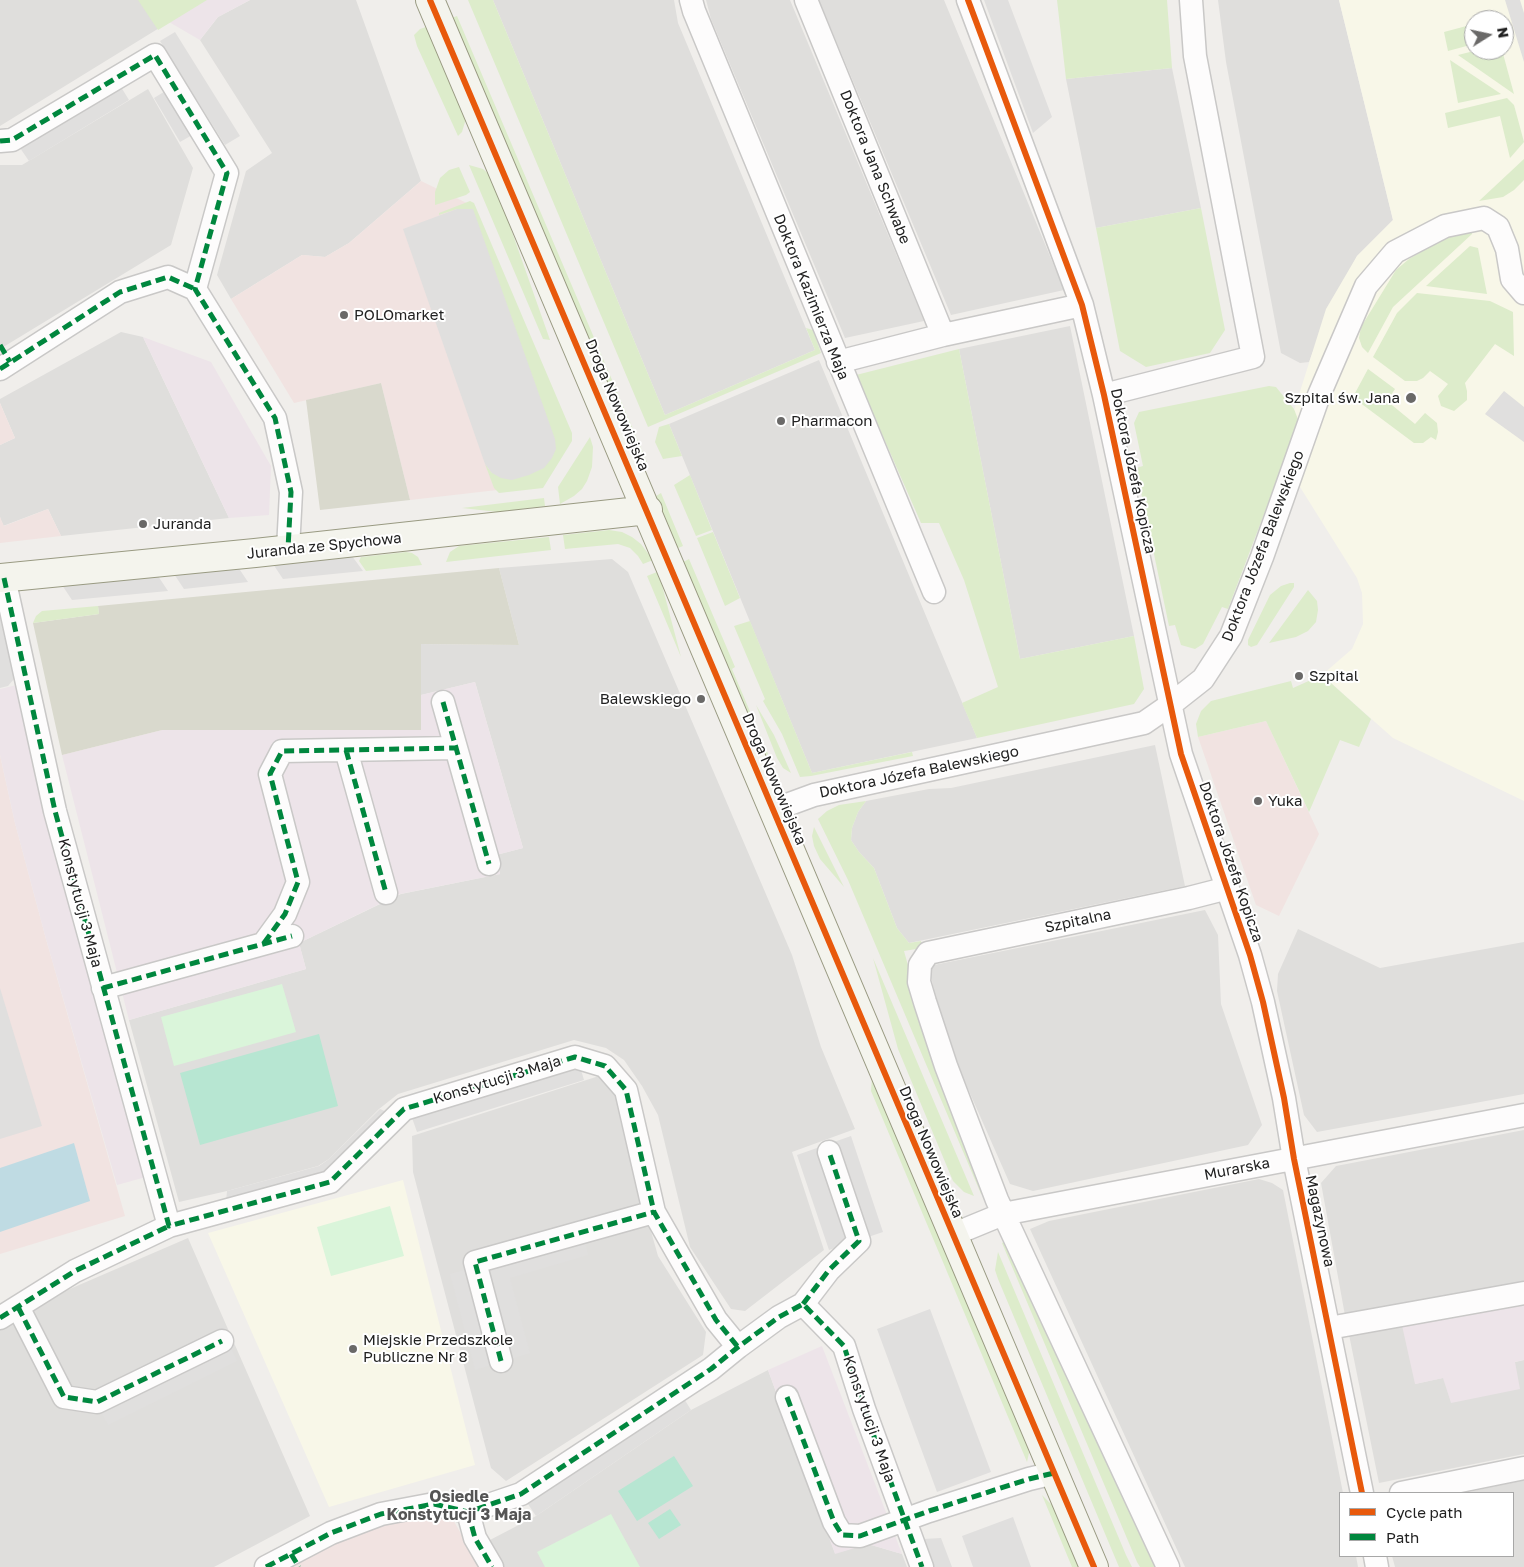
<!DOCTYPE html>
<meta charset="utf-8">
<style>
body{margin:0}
#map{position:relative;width:1524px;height:1567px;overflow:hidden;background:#f0eeeb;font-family:"Golos Text",sans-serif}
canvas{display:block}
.legend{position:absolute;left:1339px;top:1492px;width:175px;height:65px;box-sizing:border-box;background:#fff;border:1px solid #a7a7a7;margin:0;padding:6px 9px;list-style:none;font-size:15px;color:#222}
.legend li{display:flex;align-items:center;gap:10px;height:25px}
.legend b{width:25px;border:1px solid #a7a7a7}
.north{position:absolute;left:1464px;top:10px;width:50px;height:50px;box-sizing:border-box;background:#fff;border:1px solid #a7a7a7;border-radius:50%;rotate:80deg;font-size:14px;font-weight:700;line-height:20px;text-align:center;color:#222}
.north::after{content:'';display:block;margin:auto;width:18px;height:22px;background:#6a6968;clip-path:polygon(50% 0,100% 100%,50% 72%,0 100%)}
</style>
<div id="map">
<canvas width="1524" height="1567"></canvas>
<ul class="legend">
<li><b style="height:6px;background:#e8590c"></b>Cycle path</li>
<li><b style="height:6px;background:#00873e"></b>Path</li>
</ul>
<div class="north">N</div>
</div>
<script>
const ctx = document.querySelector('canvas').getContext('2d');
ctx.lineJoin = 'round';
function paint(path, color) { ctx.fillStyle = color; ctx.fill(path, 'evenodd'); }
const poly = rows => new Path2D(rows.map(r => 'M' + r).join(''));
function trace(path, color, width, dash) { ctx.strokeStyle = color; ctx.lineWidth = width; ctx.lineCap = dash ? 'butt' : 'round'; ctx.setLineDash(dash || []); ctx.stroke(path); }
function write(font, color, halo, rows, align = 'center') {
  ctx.font = font + ' "Golos Text",sans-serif'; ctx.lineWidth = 4; ctx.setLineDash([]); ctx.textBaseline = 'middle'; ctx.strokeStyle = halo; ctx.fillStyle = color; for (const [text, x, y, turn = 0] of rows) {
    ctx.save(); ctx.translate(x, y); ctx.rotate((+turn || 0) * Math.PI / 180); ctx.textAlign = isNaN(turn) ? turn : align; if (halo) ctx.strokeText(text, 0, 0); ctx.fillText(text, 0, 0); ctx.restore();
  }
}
const residential = poly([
 [0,0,155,0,169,22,0,126],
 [250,0,356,0,421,181,349,243,325,257,302,255,231,299,217,275,246,171,272,153,200,40,218,17],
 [493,0,674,0,678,23,815,350,665,415],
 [706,0,790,0,924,321,845,338,711,19],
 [819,0,944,0,1064,290,951,315],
 [1218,0,1339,0,1393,220,1357,256,1316,344,1309,362,1300,363,1281,353,1226,62],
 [1172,68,1201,208,1096,228,1066,79],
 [148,89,193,168,171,245,0,349,0,165,22,165],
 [1070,326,1134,636,1020,659,959,349],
 [121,332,143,337,229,518,61,536,48,509,3,526,0,517,0,445,15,438,0,403,0,399],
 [819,360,977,738,812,773,669,424],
 [612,559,628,572,792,955,821,1047,855,1129,792,1152,824,1250,745,1311,731,1309,690,1247,658,1115,642,1086,624,1060,606,1048,574,1040,398,1094,379,1109,329,1159,318,1166,227,1191,179,1202,129,1020,306,969,299,943,401,894,500,874,496,855,523,848,475,682,421,695,421,644,519,645,499,568],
 [1155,745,1185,886,909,943,897,928,874,868,859,852,851,840,852,828,858,812,866,801,929,789,951,788],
 [1205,910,1218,935,1221,1004,1262,1125,1248,1145,1033,1191,1010,1184,942,1030,929,966],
 [1298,929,1380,968,1524,942,1524,1094,1317,1132,1304,1115,1277,991,1278,974],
 [599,1076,620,1101,641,1196,658,1256,706,1332,703,1355,506,1481,491,1468,413,1172,412,1136],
 [1524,1130,1524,1300,1415,1384,1524,1360,1524,1454,1379,1483,1344,1310,1321,1183,1336,1166],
 [1259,1179,1272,1183,1283,1190,1343,1493,1340,1493,1340,1556,1356,1556,1358,1567,1185,1567,1030,1229,1049,1221],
 [188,1238,310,1516,214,1567,0,1567,0,1330,42,1301],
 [768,1370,835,1553,868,1544,902,1554,907,1567,503,1567,488,1541,536,1516,691,1410],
 [1524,1480,1524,1567,1395,1567,1392,1556,1513,1556,1513,1493,1464,1493]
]);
const commercial = poly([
 [421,181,475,207,562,444,541,485,410,500,381,383,294,403,231,299,302,255,325,257,349,243],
 [0,403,15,438,0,445],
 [48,509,61,536,0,543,0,517,4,526],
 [1266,721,1319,834,1279,916,1256,905,1198,737],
 [0,755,15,823,46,939,125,1216,0,1254],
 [434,1511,452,1518,480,1567,290,1567,321,1549,373,1527]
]);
const industrial = poly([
 [155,0,250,0,218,17,200,40,169,22],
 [143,337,211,362,271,466,269,515,229,518],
 [475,682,523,848,496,855,500,874,400,894,299,943,306,969,129,1020,62,755,162,730,420,730,421,695],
 [17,685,146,1177,117,1185,46,939,15,823,0,755,0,689],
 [1524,1300,1524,1360,1515,1362,1520,1389,1451,1403,1443,1378,1415,1384,1401,1321],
 [822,1346,902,1554,868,1544,835,1554,768,1370]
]);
const education = poly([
 [1339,0,1524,0,1524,801,1393,738,1322,675,1352,649,1363,624,1362,593,1357,578,1280,455,1326,309,1357,256,1393,220],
 [1474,20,1504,20,1504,50,1474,50],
 [403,1180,475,1465,329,1507,208,1233]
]);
const construction = poly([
 [381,383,410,500,320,510,306,400],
 [499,568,519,645,421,644,421,730,162,730,62,755,33,623,99,614,98,606]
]);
const grass = poly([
 [138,0,207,0,158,30],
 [468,0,493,0,665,415,815,350,806,328,813,330,821,353,648,427],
 [1057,0,1167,0,1172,68,1066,79],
 [457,16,647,462,641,462,452,18],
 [1474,24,1474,44,1448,51,1444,32],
 [426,27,430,29,465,111,465,122,462,132,458,136,417,46,414,35,420,29],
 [1478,50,1502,50,1514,94,1458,55],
 [1450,60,1501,94,1458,103],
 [1507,98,1514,105,1524,142,1510,158,1500,116,1448,128,1445,113],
 [1524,159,1524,180,1514,190,1503,197,1479,201],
 [469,165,483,169,493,178,550,340,543,339],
 [459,167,470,192,466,195,435,205,435,192,440,178,449,170],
 [470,201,474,203,572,433,572,441,543,488,499,493,494,488,485,464,492,473,457,209,439,215,439,213],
 [1201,208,1225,330,1210,353,1146,367,1120,351,1096,228],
 [1472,231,1472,234,1393,307,1368,353,1362,347,1359,338,1361,327,1396,270,1409,259,1431,246,1449,237],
 [1470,246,1478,248,1487,294,1426,286],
 [1417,293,1490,301,1513,312,1514,356,1495,344,1465,383,1467,391,1467,400,1454,411,1441,406,1438,396,1448,384,1430,371,1423,378,1417,381,1405,381,1373,357,1397,313],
 [959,349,1020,659,1134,636,1144,689,1134,704,977,738,962,703,998,687,964,580,939,523,921,523,856,375],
 [1368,369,1395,389,1387,401,1415,424,1425,413,1437,423,1438,432,1436,440,1431,437,1423,443,1414,443,1355,399,1354,395],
 [1269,386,1276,387,1294,409,1299,422,1228,609,1222,607,1203,644,1195,649,1181,645,1175,625,1169,626,1136,468,1143,466,1134,423,1139,412],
 [669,424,682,456,663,459,655,442,659,427],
 [590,437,593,447,592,467,587,481,582,489,574,496,560,504,558,487],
 [690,475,712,530,696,536,674,485],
 [661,493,683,546,678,548,656,496],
 [544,498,545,506,498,512,462,508],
 [609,530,622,532,632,537,641,544,653,560,643,564,638,556,630,548,618,544,565,549,563,535],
 [713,532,740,598,725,606,697,538],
 [549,537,551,550,446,562,450,552,459,546],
 [406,552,412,553,418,557,422,565,366,571,359,561,361,557],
 [689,559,735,667,732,669,768,754,765,756,683,562],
 [657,572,659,574,681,657,647,576],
 [1290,583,1294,583,1294,587,1257,645,1251,647,1248,645,1248,640,1270,595,1281,586],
 [1308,590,1317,601,1318,610,1316,622,1308,631,1296,637,1269,643],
 [98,606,99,614,33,623,36,616,42,611],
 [750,621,812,773,912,752,913,756,811,776,800,777,782,734,763,701,765,699,734,626],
 [1322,675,1371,719,1359,747,1340,740,1309,812,1266,721,1198,737,1196,724,1201,711,1211,701,1291,681,1293,688],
 [756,705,774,735,791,773,783,768,777,758],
 [866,801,858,812,852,828,851,840,859,852,874,868,897,928,909,943,921,941,922,948,904,951,929,1041,986,1195,981,1194,848,880,818,819,827,811,839,805],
 [814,827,844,887,820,859,814,846,812,836],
 [873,958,974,1196,964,1192,953,1181,898,1049],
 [872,1077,1027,1445,1029,1453,1027,1462,871,1091],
 [1009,1237,1142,1523,1142,1540,1155,1567,1140,1567,1137,1562,1002,1243],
 [998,1252,1126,1555,1132,1567,1119,1567,998,1279,995,1270],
 [1042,1495,1054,1507,1080,1567,1072,1567]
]);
const park = poly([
 [282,984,296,1032,174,1066,161,1017],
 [390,1206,404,1256,331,1276,317,1227],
 [611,1514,640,1567,545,1567,537,1552]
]);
const pitch = poly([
 [319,1034,338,1106,200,1145,180,1073],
 [674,1456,693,1486,637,1521,618,1491],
 [670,1509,681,1525,659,1539,648,1523]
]);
const parking = poly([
 [984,0,1008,0,1052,117,1033,133],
 [1505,0,1520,0,1524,13,1524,62],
 [175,32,240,136,225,145,160,41],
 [121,87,129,100,29,161,20,148],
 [167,90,194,134,180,142,154,98],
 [457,209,473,209,555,439,556,449,552,458,544,468,529,475,512,480,501,478,492,473,485,464,403,229],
 [1504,391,1524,407,1524,442,1485,414],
 [352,556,363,571,283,579,273,564],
 [238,567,248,582,184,589,174,574],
 [158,576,168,591,72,600,62,585],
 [0,616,14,679,8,686,0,688],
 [0,988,42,1126,0,1139],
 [579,1063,584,1080,417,1132,411,1115],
 [380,1109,389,1113,323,1175,226,1202,227,1191,319,1166,329,1159],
 [851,1136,883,1232,829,1250,797,1155],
 [584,1236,588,1255,510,1278,530,1353,475,1370,450,1274],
 [930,1309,991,1472,937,1492,877,1329],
 [229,1345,237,1361,108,1425,98,1408],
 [683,1397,691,1410,536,1516,526,1501],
 [1013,1517,1031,1567,973,1567,962,1536],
 [941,1538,952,1567,934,1567,923,1539]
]);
const water = poly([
 [74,1143,90,1201,0,1232,0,1168]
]);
const street = poly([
 [691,0,694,11,934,592],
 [806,0,943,335],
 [968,0,1082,305,1104,395,1181,754,1250,955,1263,1002,1284,1098,1294,1159,1362,1493],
 [0,141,12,140,155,55,227,173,195,289,275,418,291,492,288,549],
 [838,362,943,335,1082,305],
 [0,369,120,292,168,277,195,289],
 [1104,395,1253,357,1195,56,1191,0],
 [4,578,55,811,169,1226,330,1182,404,1109,575,1057,605,1066,626,1090,654,1212,716,1320,738,1347],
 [443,702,489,864],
 [346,750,386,893],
 [773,810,814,795,1144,723,1170,705,1203,679,1231,636,1262,557,1319,395,1366,286,1395,252,1445,226,1484,218,1498,227,1507,249,1512,279,1524,293],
 [264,943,285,914,298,882,270,774,282,751,456,748],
 [103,988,292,936],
 [952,1235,1003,1214,1524,1115],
 [803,1304,829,1270,859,1241,829,1152],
 [18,1307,64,1397,97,1402,222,1341],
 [0,1318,75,1271,169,1226],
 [1329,1328,1524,1293],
 [501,1361,475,1262,654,1212],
 [787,1397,834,1522,842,1535,860,1536,929,1511,1029,1479,1054,1473],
 [1401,1493,1524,1468],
 [468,1512,475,1538,492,1567],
 [1375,1556,1377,1567],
 [266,1567,331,1533,381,1514,434,1504,468,1512,521,1494,711,1369,738,1347,779,1317,803,1304,844,1346,864,1409,922,1567],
 [1168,1567,997,1200,946,1066,925,1002,919,982,920,965,928,953,1189,898,1228,888]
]);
const secondary = poly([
 [430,0,1094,1567],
 [0,578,255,553,648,510]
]);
const quiet = poly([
 [0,141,12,140,155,55,227,173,195,289,275,418,291,492,288,549],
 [0,345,10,362],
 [0,369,120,292,168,277,195,289],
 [4,578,55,811,169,1226,330,1182,404,1109,575,1057,605,1066,626,1090,654,1212,716,1320,738,1347],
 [443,702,489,864],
 [346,750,386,893],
 [264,943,285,914,298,882,270,774,282,751,456,748],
 [103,988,292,936],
 [803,1304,829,1270,859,1241,829,1152],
 [18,1307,64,1397,97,1402,222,1341],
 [0,1318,75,1271,169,1226],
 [501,1361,475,1262,654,1212],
 [787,1397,834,1522,842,1535,860,1536,929,1511,1029,1479,1054,1473],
 [468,1512,475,1538,492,1567],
 [291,1554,299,1567],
 [266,1567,331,1533,381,1514,434,1504,468,1512,521,1494,711,1369,738,1347,779,1317,803,1304,844,1346,864,1409,922,1567]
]);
const cycleway = poly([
 [430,0,1094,1567],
 [968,0,1082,305,1104,395,1181,754,1250,955,1263,1002,1284,1098,1294,1159,1362,1493]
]);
const markers = [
 [344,315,5,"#6a6968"],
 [1411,398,6,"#6a6968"],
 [781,421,5,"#6a6968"],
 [143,524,5,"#6a6968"],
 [1299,676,5,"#6a6968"],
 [701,699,5,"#6a6968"],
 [1258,801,5,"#6a6968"],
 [353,1349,5,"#6a6968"]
];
const streetNames = [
 ["Doktora Jana Schwabe",875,167,68],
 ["Doktora Kazimierza Maja",811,297,68],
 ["Droga Nowowiejska",617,405,67],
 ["Doktora Józefa Kopicza",1133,471,78],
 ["Juranda ze Spychowa",324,546,-6],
 ["Doktora Józefa Balewskiego",1263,546,-69],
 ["Doktora Józefa Balewskiego",919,772,-12],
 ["Droga Nowowiejska",774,779,67],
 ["Doktora Józefa Kopicza",1231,862,71],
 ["Konstytucji 3 Maja",80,903,75],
 ["Szpitalna",1078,921,-12],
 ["Konstytucji 3 Maja",497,1080,-17],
 ["Droga Nowowiejska",931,1152,67],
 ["Murarska",1237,1169,-11],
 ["Magazynowa",1320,1221,78],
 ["Konstytucji 3 Maja",869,1419,71]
];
const poiNames = [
 ["POLOmarket",354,315],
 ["Szpital św. Jana",1400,398,"right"],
 ["Pharmacon",791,421],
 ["Juranda",153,524],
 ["Szpital",1309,676],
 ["Balewskiego",691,699,"right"],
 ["Yuka",1268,801],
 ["Miejskie Przedszkole",363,1340],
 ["Publiczne Nr 8",363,1357]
];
const neighbourhoodNames = [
 ["Osiedle",459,1497],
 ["Konstytucji 3 Maja",459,1515]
];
paint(residential, '#dfdedc');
paint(commercial, '#f1e3e1');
paint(industrial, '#ede4e9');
paint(education, '#f8f7e8');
paint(construction, '#d9d9cd');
paint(grass, '#ddeccb');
paint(park, '#daf5da');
paint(pitch, '#b7e6d2');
paint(parking, '#e0dfde');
paint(water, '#bfdbe3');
trace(street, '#c9c8c7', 25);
trace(secondary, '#999a82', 30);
trace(street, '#fdfcfc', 22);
trace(secondary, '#f4f4ed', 28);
trace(quiet, '#00873e', 5, [10, 5]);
trace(cycleway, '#e8590c', 6);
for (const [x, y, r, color] of markers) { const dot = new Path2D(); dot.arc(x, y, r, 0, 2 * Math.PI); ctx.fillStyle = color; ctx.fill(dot); trace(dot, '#fff', 2); }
write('15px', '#222', '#fff', streetNames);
write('15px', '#222', '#fff', poiNames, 'left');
write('bold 16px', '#555', '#fff', neighbourhoodNames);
</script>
